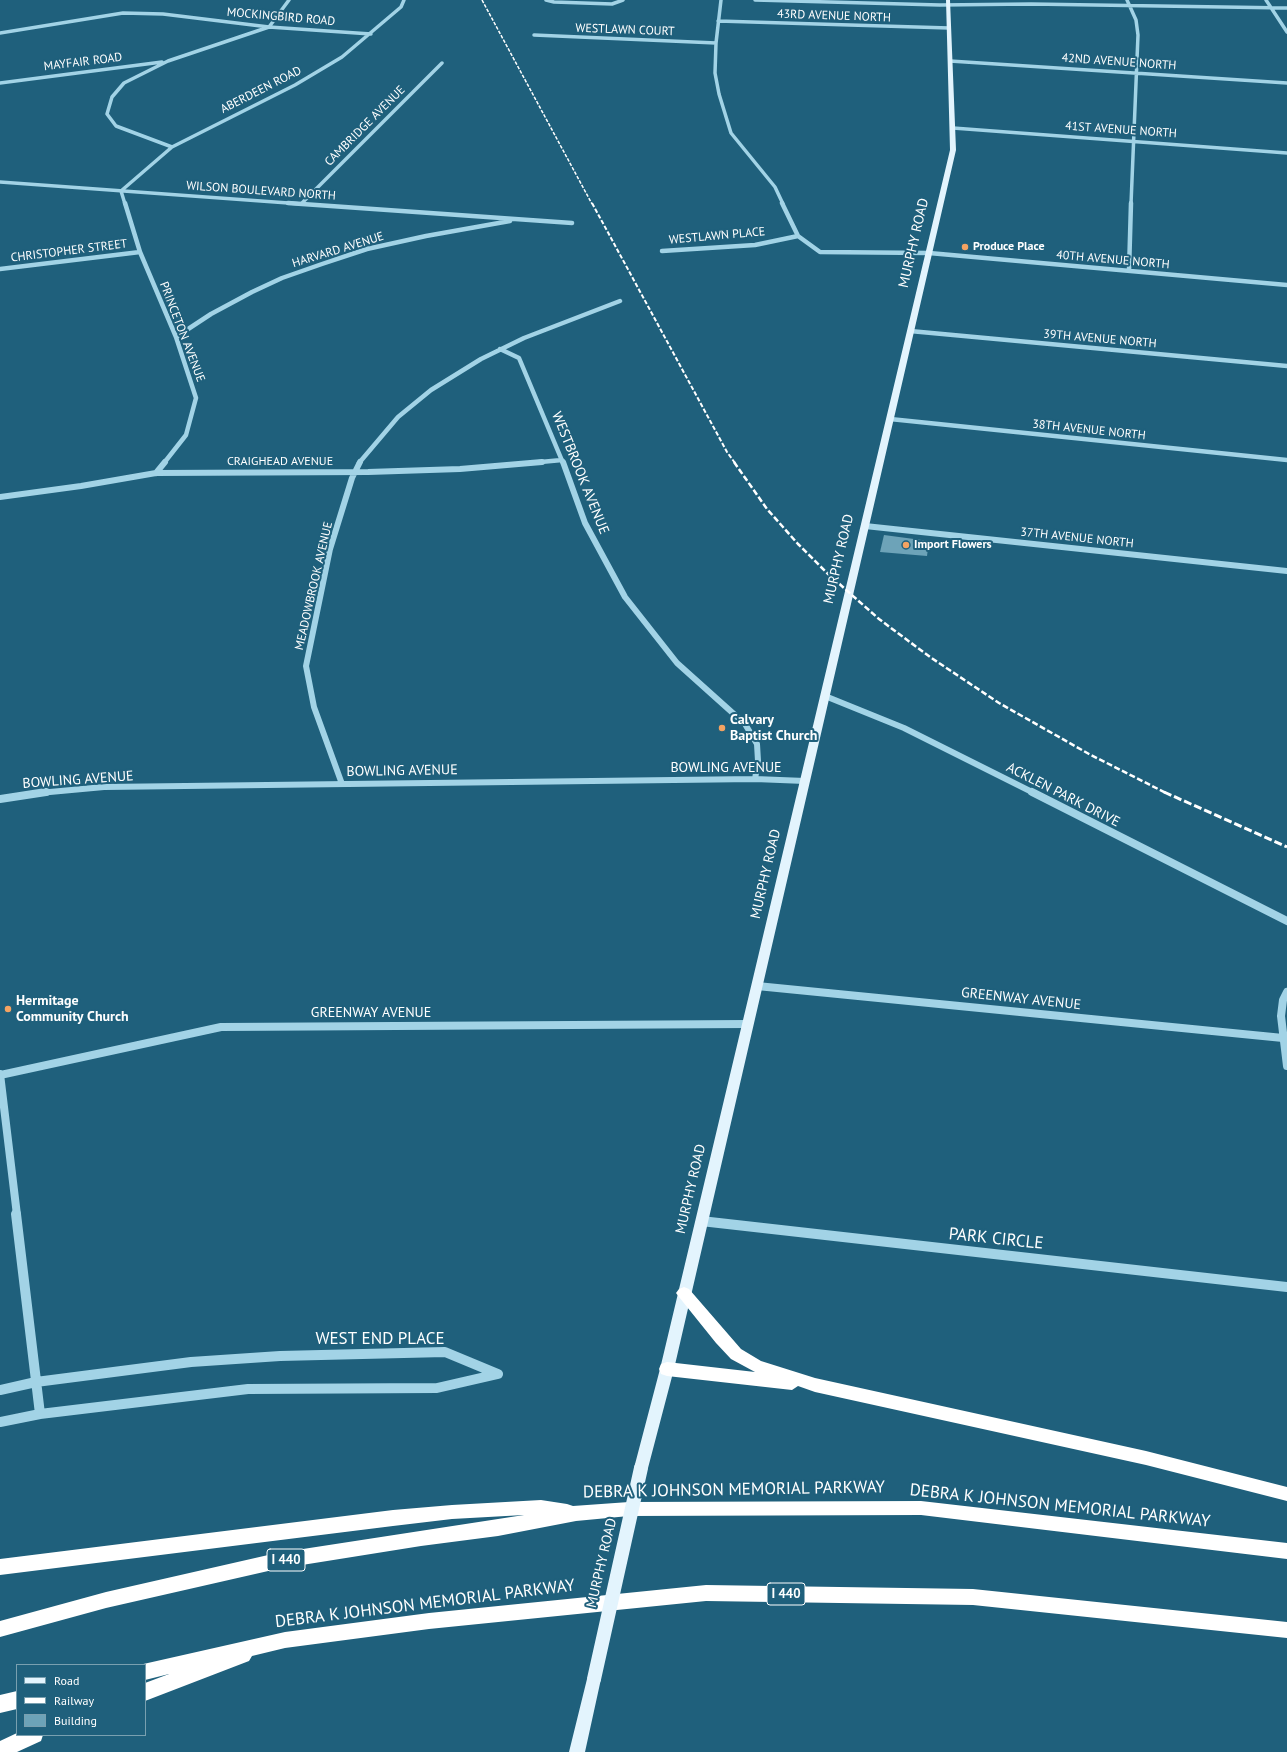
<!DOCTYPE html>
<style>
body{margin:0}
#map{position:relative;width:1287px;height:1752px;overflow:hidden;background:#1f607c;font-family:"PT Sans",sans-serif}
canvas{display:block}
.legend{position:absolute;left:16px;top:1664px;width:130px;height:72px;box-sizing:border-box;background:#1f607c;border:1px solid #79a0b0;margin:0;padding:5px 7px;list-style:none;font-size:12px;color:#fff}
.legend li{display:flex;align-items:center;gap:8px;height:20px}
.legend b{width:20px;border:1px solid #79a0b0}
</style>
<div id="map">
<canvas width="1287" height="1752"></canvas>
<ul class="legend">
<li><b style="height:5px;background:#e3f4fd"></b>Road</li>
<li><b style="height:5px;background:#fff"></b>Railway</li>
<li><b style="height:11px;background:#6da3b8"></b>Building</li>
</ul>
</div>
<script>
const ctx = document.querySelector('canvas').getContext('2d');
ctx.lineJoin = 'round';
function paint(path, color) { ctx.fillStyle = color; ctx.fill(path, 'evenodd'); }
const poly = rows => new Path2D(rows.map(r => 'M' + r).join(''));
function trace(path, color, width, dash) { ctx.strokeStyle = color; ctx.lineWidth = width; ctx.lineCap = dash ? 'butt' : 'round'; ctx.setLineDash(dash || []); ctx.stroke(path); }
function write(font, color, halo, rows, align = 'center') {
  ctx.font = font + ' "PT Sans",sans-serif'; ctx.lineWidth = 4; ctx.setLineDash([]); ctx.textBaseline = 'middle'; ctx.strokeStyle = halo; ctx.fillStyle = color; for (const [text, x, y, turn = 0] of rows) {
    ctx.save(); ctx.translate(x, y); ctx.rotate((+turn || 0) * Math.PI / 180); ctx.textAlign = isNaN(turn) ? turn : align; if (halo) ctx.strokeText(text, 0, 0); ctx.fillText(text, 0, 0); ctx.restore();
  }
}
const building = poly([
 [884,535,929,541,927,556,880,552]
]);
const minorFar4 = poly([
 [546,0,554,2,612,4,623,0],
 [721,0,716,43,715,73,719,94,731,133,775,187,783,204],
 [755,0,940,5,1031,4,1287,8],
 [1127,0,1136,20,1138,35,1131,204],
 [1266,0,1287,32],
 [718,21,949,28],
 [0,33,123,13,163,14,269,27,371,34],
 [534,35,716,43],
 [950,61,1287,83],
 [0,83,162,62],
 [953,128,1287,153],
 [172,147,116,126,107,114,112,97,124,83,168,61,269,27,289,0],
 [0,182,302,204],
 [302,203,442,63],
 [125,204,121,191,172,147,295,85,342,57,401,7,404,0]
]);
const minorFar3 = poly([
 [125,203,140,252,176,337,196,398,186,435,164,463],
 [288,203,572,223],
 [782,203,798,236],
 [798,236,820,252,929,253,1287,285],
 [662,251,755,245,798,236],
 [0,269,140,252],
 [1129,271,1131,203],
 [910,331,1287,366],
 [176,337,211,314,252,292,282,278,322,264,367,249,426,236,510,221],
 [500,349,519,358,563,463],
 [890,419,1287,460],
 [359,463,398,417,431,390,481,359,524,338,620,301],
 [530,463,562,460]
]);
const minorFar2 = poly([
 [563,462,585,523,625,597,677,663,745,724,757,744,758,761,755,779],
 [156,473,165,462],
 [0,497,81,486,156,473,368,472,460,469,542,462],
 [865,526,1287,571],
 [825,696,904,728,1034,793],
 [342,784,314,707,306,666,330,549,352,478,360,462],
 [39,793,104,787,755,779,805,781]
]);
const minorFar1 = poly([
 [1032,792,1287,921],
 [0,799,46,792],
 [757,986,1283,1038],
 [1287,992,1283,1000,1281,1016,1287,1066],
 [0,1074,17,1215],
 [0,1075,221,1027,748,1024]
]);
const minor = poly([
 [16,1214,40,1414],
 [701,1221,1287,1287],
 [0,1390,36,1382,191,1362,280,1356,445,1352,498,1374,437,1388,248,1389,40,1414,0,1422]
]);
const major = poly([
 [946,0,950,0,956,150,674,1369,648,1468,646,1472,641,1474,636,1472,634,1468,660,1369,950,150,946,0],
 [594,1672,599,1674,601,1679,585,1752,569,1752,587,1679,589,1674,594,1672]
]);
const highway = poly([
 [684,1287,689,1289,741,1349,761,1361,815,1378,1146,1451,1287,1487,1287,1501,1146,1465,815,1392,798,1386,792,1390,667,1376,661,1374,659,1369,661,1364,667,1362,755,1372,731,1359,716,1343,679,1297,676,1293,679,1289,684,1287],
 [541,1500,567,1504,573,1506,629,1502,921,1501,1287,1543,1287,1559,921,1515,629,1516,576,1521,498,1536,421,1546,277,1569,106,1608,0,1637,0,1621,106,1592,277,1553,524,1515,452,1519,393,1526,0,1575,0,1559,393,1510,452,1505,541,1500],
 [706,1585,973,1589,1287,1622,1287,1638,973,1605,706,1601,429,1629,285,1648,252,1656,249,1661,145,1701,145,1683,169,1674,145,1680,145,1665,139,1665,285,1632,429,1613,706,1585],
 [17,1691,17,1709,0,1713,0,1695,17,1691],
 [17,1733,17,1735,43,1735,41,1741,17,1752,0,1752,0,1741,17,1733]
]);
const railFar3 = poly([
 [482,0,592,204]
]);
const railFar2 = poly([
 [592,203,727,452,735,463]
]);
const railFar1 = poly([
 [734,462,767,509,798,544,827,573,879,619,930,657,999,703,1089,754,1166,793]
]);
const rail = poly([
 [1164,792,1287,847]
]);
const majorBridge = poly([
 [594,1679,641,1468]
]);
const markers = [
 [965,247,4,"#f4a362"],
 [906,545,4,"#f4a362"],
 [722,728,4,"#f4a362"],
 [8,1009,4,"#f4a362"]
];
const farStreetnames = [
 ["43RD AVENUE NORTH",834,16,2],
 ["MOCKINGBIRD ROAD",281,17,5],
 ["WESTLAWN COURT",625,30,2],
 ["MAYFAIR ROAD",83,62,-7],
 ["42ND AVENUE NORTH",1119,62,4],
 ["ABERDEEN ROAD",261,90,-27],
 ["CAMBRIDGE AVENUE",365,126,-45],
 ["41ST AVENUE NORTH",1121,130,4],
 ["WILSON BOULEVARD NORTH",261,191,4],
 ["WESTLAWN PLACE",717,236,-5],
 ["HARVARD AVENUE",338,250,-17],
 ["CHRISTOPHER STREET",69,251,-7],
 ["40TH AVENUE NORTH",1113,260,5],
 ["PRINCETON AVENUE",182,332,69],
 ["39TH AVENUE NORTH",1100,339,5],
 ["38TH AVENUE NORTH",1089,430,6],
 ["CRAIGHEAD AVENUE",280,462],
 ["37TH AVENUE NORTH",1077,538,6],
 ["MEADOWBROOK AVENUE",314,586,-77]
];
const farPoinames = [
 ["Produce Place",973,247],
 ["Import Flowers",914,545]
];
const shields = [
 [286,1560,38],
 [786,1594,38]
];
const shieldNames = [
 ["I 440",286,1560],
 ["I 440",786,1594]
];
const streetNames = [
 ["MURPHY ROAD",914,243,-77],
 ["WESTBROOK AVENUE",580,473,68],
 ["MURPHY ROAD",839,559,-77],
 ["BOWLING AVENUE",726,768],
 ["BOWLING AVENUE",402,771,-1],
 ["BOWLING AVENUE",78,780,-4],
 ["ACKLEN PARK DRIVE",1063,795,27],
 ["MURPHY ROAD",766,874,-77],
 ["GREENWAY AVENUE",1021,999,6],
 ["GREENWAY AVENUE",371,1013],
 ["MURPHY ROAD",691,1189,-77],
 ["MURPHY ROAD",602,1563,-77]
];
const poiNames = [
 ["Calvary",730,720],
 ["Baptist Church",730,736],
 ["Hermitage",16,1001],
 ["Community Church",16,1017]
];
const nearStreetnames = [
 ["PARK CIRCLE",996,1239,6],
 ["WEST END PLACE",380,1339],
 ["DEBRA K JOHNSON MEMORIAL PARKWAY",734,1490,-1],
 ["DEBRA K JOHNSON MEMORIAL PARKWAY",1060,1506,6],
 ["DEBRA K JOHNSON MEMORIAL PARKWAY",425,1604,-7]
];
paint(building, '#6da3b8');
trace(minorFar4, '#a2d3e6', 3.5);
trace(minorFar3, '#a2d3e6', 4.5);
trace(minorFar2, '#a2d3e6', 6);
trace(minorFar1, '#a2d3e6', 8);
trace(minor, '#a2d3e6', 10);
paint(major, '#e3f4fd');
paint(highway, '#fff');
trace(railFar3, '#fff', 1.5, [3.5, 1.5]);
trace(railFar2, '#fff', 2, [4.5, 2]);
trace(railFar1, '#fff', 2.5, [6, 2.5]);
trace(rail, '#fff', 3, [8, 3]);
trace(majorBridge, '#e3f4fd', 14);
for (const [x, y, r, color] of markers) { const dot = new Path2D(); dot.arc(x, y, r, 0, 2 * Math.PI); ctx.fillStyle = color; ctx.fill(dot); trace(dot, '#1f607c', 1.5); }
write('12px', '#fff', '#1f607c', farStreetnames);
write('bold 12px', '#fff', '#1f607c', farPoinames, 'left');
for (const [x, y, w] of shields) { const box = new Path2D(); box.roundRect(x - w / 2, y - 11, w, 22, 3); ctx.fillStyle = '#1f607c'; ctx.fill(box); trace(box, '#fff', 1); }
write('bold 13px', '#fff', null, shieldNames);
write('14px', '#fff', '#1f607c', streetNames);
write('bold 14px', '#fff', '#1f607c', poiNames, 'left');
write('17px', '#fff', '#1f607c', nearStreetnames);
</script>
